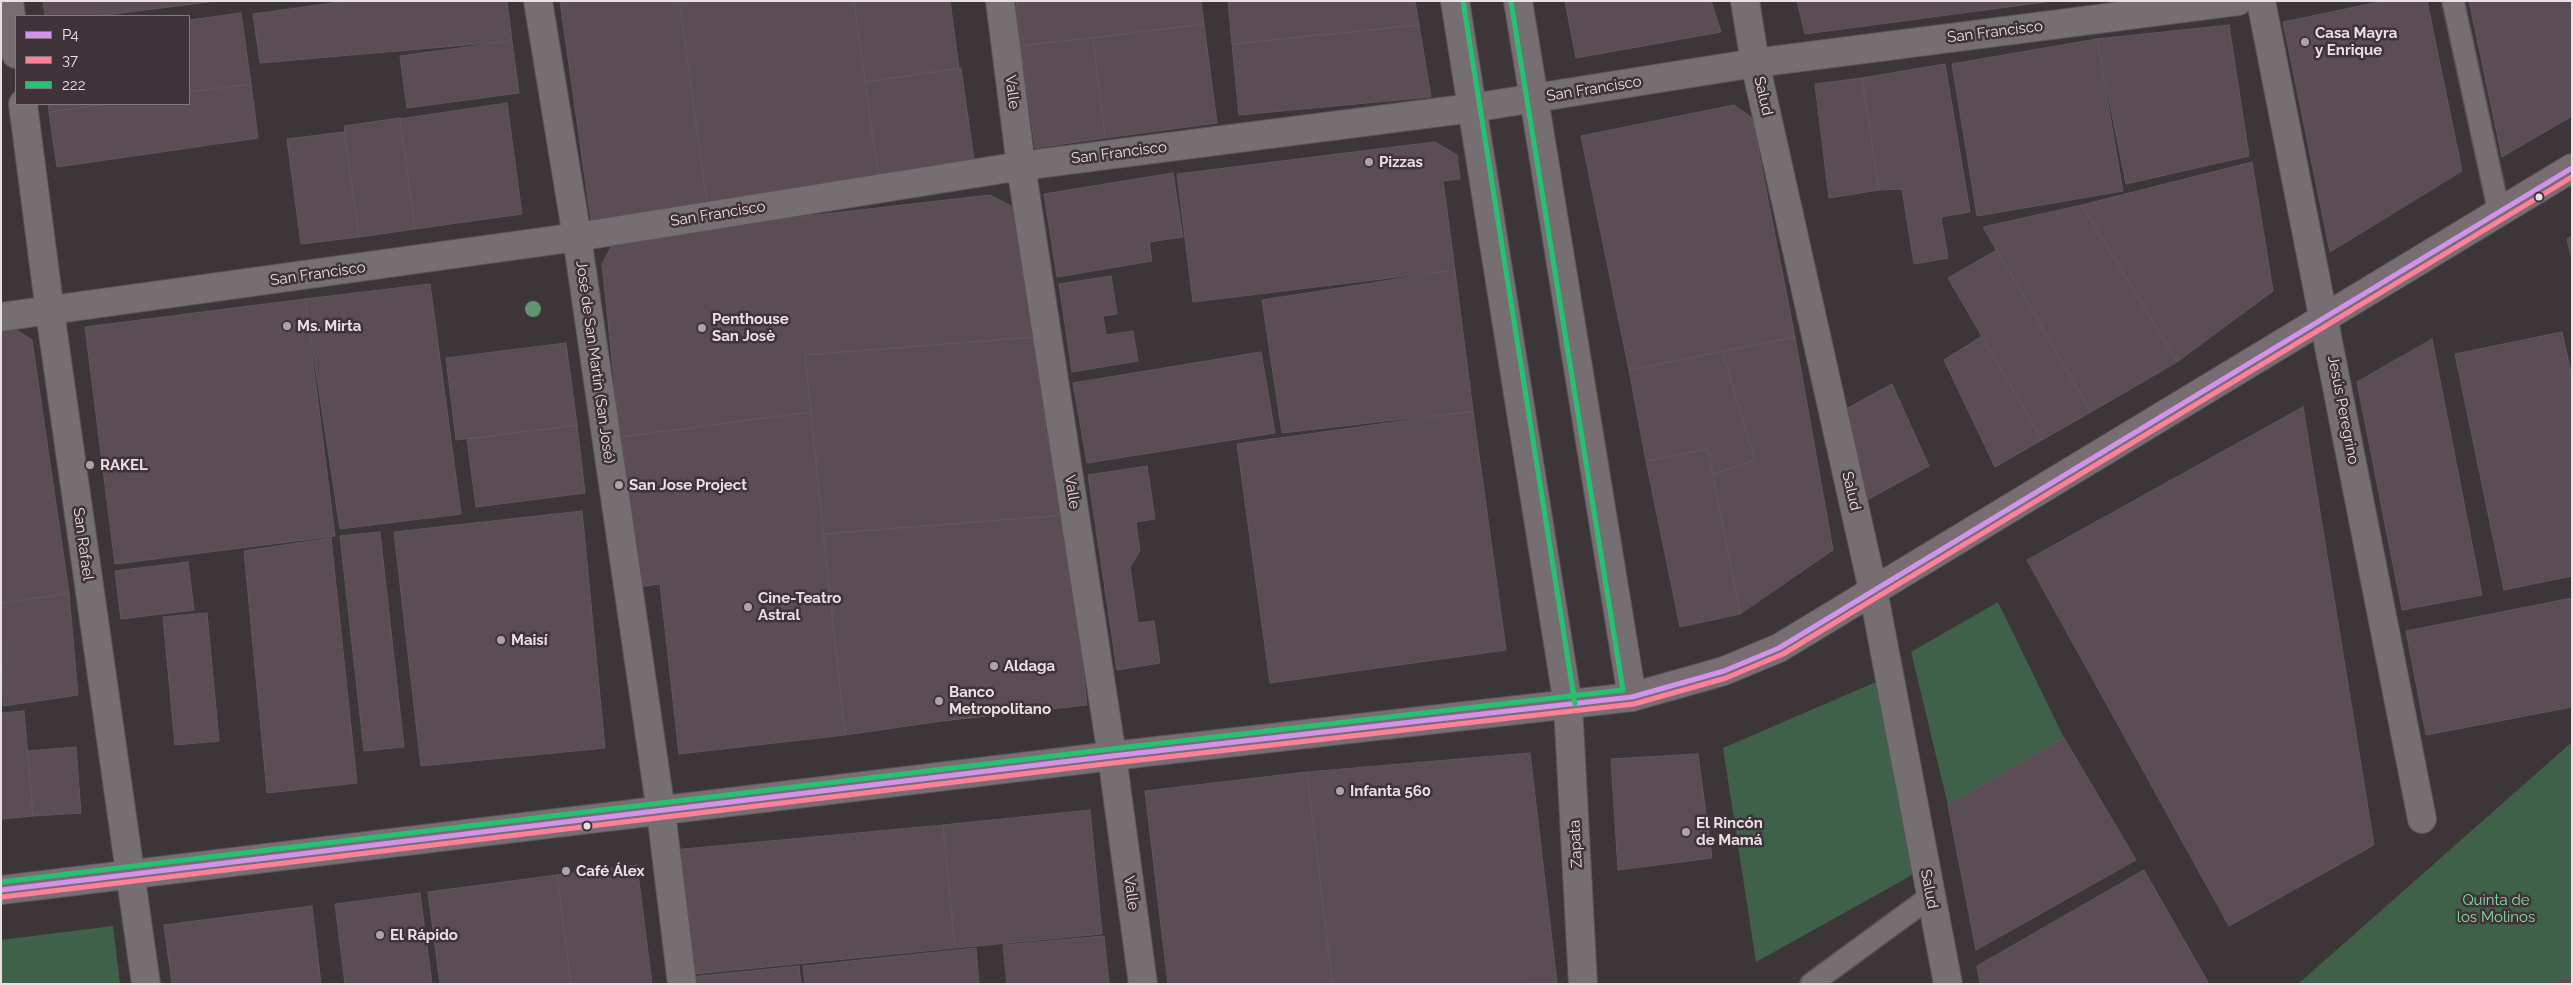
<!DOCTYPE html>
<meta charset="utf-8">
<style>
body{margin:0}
#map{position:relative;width:2573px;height:985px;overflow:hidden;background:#3c3639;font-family:Raleway,sans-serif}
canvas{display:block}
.frame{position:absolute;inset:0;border:2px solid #e9e0e5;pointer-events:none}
.legend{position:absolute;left:15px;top:15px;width:175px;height:90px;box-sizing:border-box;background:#403239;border:1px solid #84787e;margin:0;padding:6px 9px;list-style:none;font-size:15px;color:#e9e0e5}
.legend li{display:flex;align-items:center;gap:10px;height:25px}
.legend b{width:25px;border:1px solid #84787e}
</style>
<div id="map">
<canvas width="2573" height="985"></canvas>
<div class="frame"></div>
<ul class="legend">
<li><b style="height:6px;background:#d193ec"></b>P4</li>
<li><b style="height:6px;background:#ff8098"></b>37</li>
<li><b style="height:6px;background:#26c172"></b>222</li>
</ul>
</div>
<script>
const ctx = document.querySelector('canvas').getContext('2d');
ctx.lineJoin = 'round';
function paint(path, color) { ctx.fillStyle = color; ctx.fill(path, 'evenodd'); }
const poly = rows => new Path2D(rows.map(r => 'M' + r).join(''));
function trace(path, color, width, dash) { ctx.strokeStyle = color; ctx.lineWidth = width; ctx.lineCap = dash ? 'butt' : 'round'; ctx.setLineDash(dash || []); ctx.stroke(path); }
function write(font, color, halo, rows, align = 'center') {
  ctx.font = font + ' Raleway,sans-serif'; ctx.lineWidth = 5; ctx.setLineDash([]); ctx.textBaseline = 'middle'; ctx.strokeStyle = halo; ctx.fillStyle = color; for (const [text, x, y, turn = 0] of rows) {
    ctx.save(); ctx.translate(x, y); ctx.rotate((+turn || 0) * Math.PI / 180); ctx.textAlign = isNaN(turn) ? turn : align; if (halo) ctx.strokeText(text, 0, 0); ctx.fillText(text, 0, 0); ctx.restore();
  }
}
const green = poly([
 [1998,602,2064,738,1948,805,1911,652],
 [1876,682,1914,874,1756,962,1723,748],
 [2572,742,2572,984,2298,984],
 [113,926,120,984,1,984,1,940]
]);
const building = poly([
 [43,1,216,1,98,16,45,16,43,1],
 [347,1,507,1,512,41,260,63,253,14,347,1],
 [560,1,680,1,707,204,591,221,560,1],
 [679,1,854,1,879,181,707,204,679,1],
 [854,1,950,1,959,68,865,82,854,1],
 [1016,1,1201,1,1204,24,1021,46,1016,1],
 [1228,1,1415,1,1419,25,1232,44,1228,1],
 [1565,1,1711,1,1721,32,1576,58,1565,1],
 [1797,1,2052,1,1805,34,1797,1],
 [2384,1,2427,1,2462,171,2330,252,2283,22,2384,1],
 [2469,1,2572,1,2572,116,2502,157,2469,1],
 [241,13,251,84,189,92,189,20,241,13],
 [1204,24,1217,123,1105,138,1093,38,1204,24],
 [1419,25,1431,97,1239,115,1232,44,1419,25],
 [2229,25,2249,156,2126,184,2097,39,2229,25],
 [1093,38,1105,138,1035,148,1021,46,1093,38],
 [2097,39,2123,191,1977,216,1952,64,2097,39],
 [512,41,519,93,407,108,400,56,512,41],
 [1945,64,1970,212,1941,217,1948,258,1914,264,1902,189,1879,190,1862,78,1945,64],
 [961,68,975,167,879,181,865,82,961,68],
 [1862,78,1879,190,1829,198,1815,84,1862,78],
 [251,84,258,138,57,167,49,112,106,104,189,104,189,92,251,84],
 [507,103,522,214,415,229,400,119,507,103],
 [48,104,106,104,49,112,48,104],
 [1734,105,1752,118,1795,337,1629,370,1581,136,1734,105],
 [400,118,415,229,359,237,344,126,400,118],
 [344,132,359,237,301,244,287,139,344,132],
 [1435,142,1457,155,1460,179,1443,181,1455,270,1193,302,1177,174,1435,142],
 [2252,162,2273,291,2177,362,2082,205,2252,162],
 [1173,173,1183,237,1149,242,1152,261,1057,277,1044,194,1173,173],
 [990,195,1013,207,1035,337,805,355,811,412,620,437,602,264,616,238,990,195],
 [2082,205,2177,362,2091,412,1983,227,2082,205],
 [2572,236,2572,261,2567,239,2572,236],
 [1997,250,2091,412,2042,440,1948,278,1997,250],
 [1455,270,1473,411,1282,433,1262,300,1455,270],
 [1111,276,1117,314,1103,316,1106,335,1133,331,1138,361,1072,372,1059,284,1111,276],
 [430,284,461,514,340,529,305,299,430,284],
 [305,299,335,536,115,564,85,327,305,299],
 [15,329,32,340,69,593,1,603,1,331,15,329],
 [2562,332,2572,377,2572,576,2504,590,2455,354,2562,332],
 [1982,336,2042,440,1995,467,1944,360,1982,336],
 [1035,337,1046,431,1065,515,823,534,805,355,1035,337],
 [1795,337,1833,550,1740,614,1713,474,1755,460,1722,351,1795,337],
 [2432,339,2482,595,2402,610,2357,382,2432,339],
 [566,343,577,425,456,440,446,358,566,343],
 [1722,351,1755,460,1713,474,1708,449,1646,461,1629,370,1722,351],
 [1261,352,1275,433,1087,463,1073,383,1261,352],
 [1892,384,1929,466,1867,500,1844,410,1892,384],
 [2303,407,2374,845,2229,926,2027,560,2303,407],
 [1473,411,1506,650,1270,683,1237,444,1473,411],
 [811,412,845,735,679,754,660,584,637,587,620,437,811,412],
 [577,425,585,493,476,507,467,439,577,425],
 [1708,449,1740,614,1680,627,1646,461,1708,449],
 [1147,466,1155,519,1136,522,1140,551,1130,567,1138,623,1154,621,1160,663,1117,670,1088,475,1147,466],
 [582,511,605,748,421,766,394,532,582,511],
 [1065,515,1087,705,942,721,845,735,823,534,1065,515],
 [380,532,404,747,364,751,340,536,380,532],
 [331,538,357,783,267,793,244,551,331,538],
 [188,562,194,610,121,619,115,571,188,562],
 [69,593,78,695,3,706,1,604,69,593],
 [2572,598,2572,707,2426,735,2406,631,2572,598],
 [207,613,219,741,175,745,163,617,207,613],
 [24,711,33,816,1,819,1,713,24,711],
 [2064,738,2136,860,1976,950,1948,805,2064,738],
 [76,747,81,813,33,816,28,751,76,747],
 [1530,753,1557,983,1333,984,1307,772,1530,753],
 [1698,754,1712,858,1618,870,1611,759,1698,754],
 [1307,772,1332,984,1168,984,1145,791,1307,772],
 [1090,810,1102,934,955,948,943,825,1090,810],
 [943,825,955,948,685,975,673,850,943,825],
 [637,865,652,984,571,984,557,875,637,865],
 [2144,870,2209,984,1980,984,1977,966,2144,870],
 [557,875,571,984,440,984,428,892,557,875],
 [420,893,432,984,345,984,335,904,420,893],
 [312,906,321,984,172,984,164,925,312,906],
 [1104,936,1109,984,1007,984,1003,945,1104,936],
 [976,948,979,984,805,984,803,966,976,948],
 [799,966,801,984,691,984,690,977,799,966],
 [2572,976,2572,984,2546,984,2572,976]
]);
const lane = poly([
 [2453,1,2499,212],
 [1811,984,1930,897]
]);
const street = poly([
 [538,1,577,237,661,812,682,984],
 [1000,1,1021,166,1112,756,1143,984],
 [1745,1,1755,63,1873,590,1948,984],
 [2261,1,2422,819],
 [1,317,577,237,1021,166,1472,108,1755,63,2238,1]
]);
const secondary = poly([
 [9,1,16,54],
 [1455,1,1568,705,1583,984],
 [1518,1,1632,697],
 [23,104,50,312,146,984]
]);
const primary = poly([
 [1,890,1112,756,1632,697,1724,671,1779,648,2572,168]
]);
const bus1 = poly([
 [1,890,1112,756,1632,697,1724,671,1779,648,2572,168]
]);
const bus2 = poly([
 [2,897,1113,763,1634,704,1726,678,1783,654,2572,177]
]);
const bus3 = poly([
 [1463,1,1575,704],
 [1,882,1111,749,1623,690,1511,2]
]);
const trees = [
 [533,309]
];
const markers = [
 [2305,42,5,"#aca4a9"],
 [1369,162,5,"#aca4a9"],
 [2539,197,4.5,"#e9e0e5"],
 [287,326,5,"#aca4a9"],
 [702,328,5,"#aca4a9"],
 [90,465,5,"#aca4a9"],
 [619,485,5,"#aca4a9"],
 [748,607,5,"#aca4a9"],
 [501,640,5,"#aca4a9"],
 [994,666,5,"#aca4a9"],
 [939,701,5,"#aca4a9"],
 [1340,791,5,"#aca4a9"],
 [587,826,4.5,"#e9e0e5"],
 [1686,832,5,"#aca4a9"],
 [566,871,5,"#aca4a9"],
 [380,935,5,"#aca4a9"]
];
const streetNames = [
 ["San Francisco",1995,32,-7],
 ["San Francisco",1594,89,-9],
 ["Valle",1012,92,83],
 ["Salud",1763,96,77],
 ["San Francisco",1119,153,-7],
 ["San Francisco",718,214,-9],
 ["San Francisco",318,274,-8],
 ["José de San Martín (San José)",595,362,82],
 ["Jesús Peregrino",2343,410,79],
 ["Salud",1851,491,77],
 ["Valle",1072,492,81],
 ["San Rafael",83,544,82],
 ["Zapata",1576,844,-93],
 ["Salud",1929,889,79],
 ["Valle",1131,893,82]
];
const poiNames = [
 ["Casa Mayra",2315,33],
 ["y Enrique",2315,50],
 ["Pizzas",1379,162],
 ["Penthouse",712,319],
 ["San Josè",712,336],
 ["Ms. Mirta",297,326],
 ["RAKEL",100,465],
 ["San Jose Project",629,485],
 ["Cine-Teatro",758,598],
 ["Astral",758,615],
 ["Maisí",511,640],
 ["Aldaga",1004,666],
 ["Banco",949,692],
 ["Metropolitano",949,709],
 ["Infanta 560",1350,791],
 ["El Rincón",1696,823],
 ["de Mamá",1696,840],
 ["Café Álex",576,871],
 ["El Rápido",390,935]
];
const parkNames = [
 ["Quinta de",2496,900],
 ["los Molinos",2496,917]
];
paint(green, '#406149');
paint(building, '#5b4c55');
trace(building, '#5e595b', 1);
trace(lane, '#5b5558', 24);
trace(street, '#5b5558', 30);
trace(secondary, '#5b5558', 30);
trace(primary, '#5b5558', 30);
trace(lane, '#756f72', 21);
trace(street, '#756f72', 28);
trace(secondary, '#756f72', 28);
trace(primary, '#786d73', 28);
trace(bus1, '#d193ec', 5);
trace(bus2, '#ff8098', 5);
trace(bus3, '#26c172', 5);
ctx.fillStyle = '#629471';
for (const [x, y] of trees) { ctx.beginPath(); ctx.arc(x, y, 8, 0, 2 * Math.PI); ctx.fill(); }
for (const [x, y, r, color] of markers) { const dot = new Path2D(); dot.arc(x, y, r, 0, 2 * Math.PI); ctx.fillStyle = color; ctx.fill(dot); trace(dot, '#403239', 2); }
write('15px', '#e9e0e5', '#403239', streetNames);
write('bold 15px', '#e9e0e5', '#403239', poiNames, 'left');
write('15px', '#81e19e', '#403239', parkNames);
</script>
